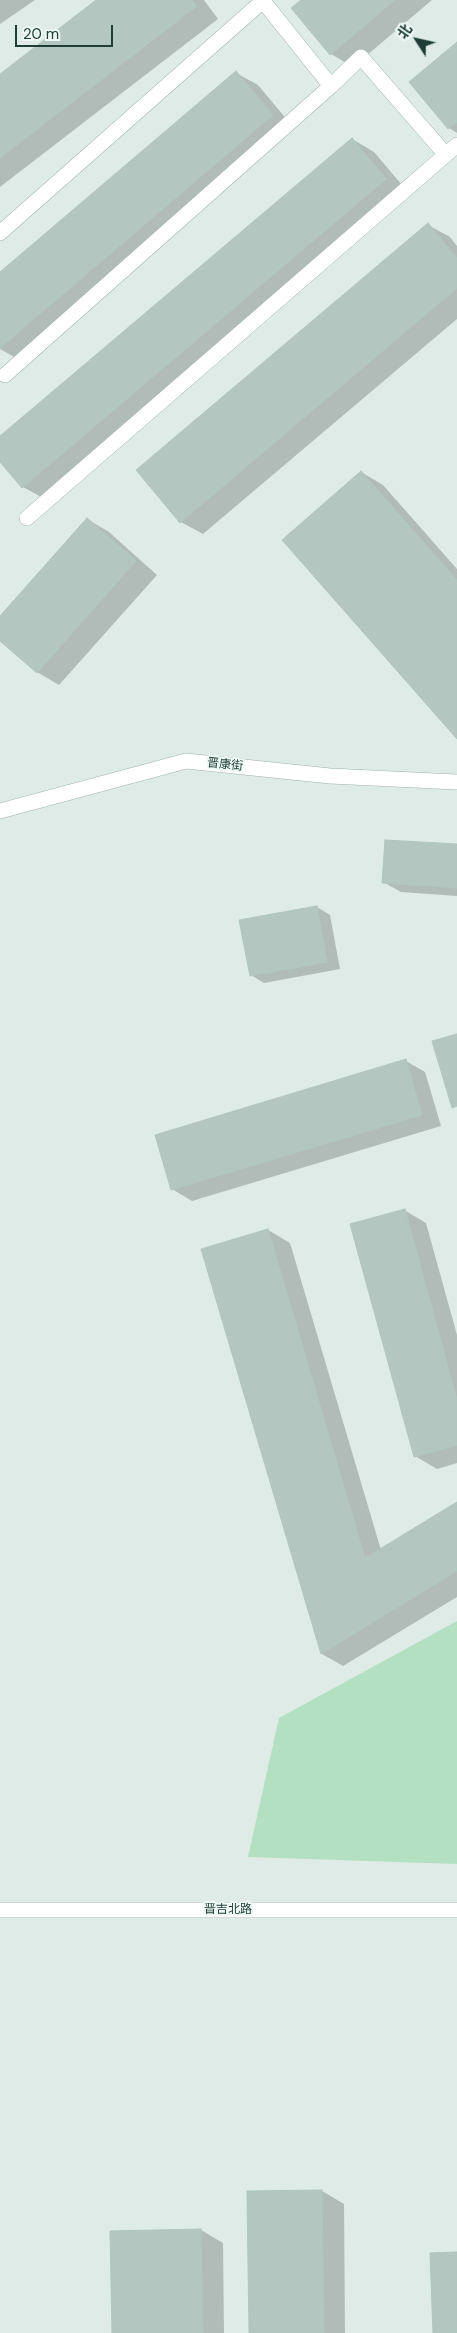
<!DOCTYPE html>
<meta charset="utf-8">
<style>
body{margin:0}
#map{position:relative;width:457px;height:2333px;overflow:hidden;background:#deebe6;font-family:"DM Sans","Noto Sans SC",sans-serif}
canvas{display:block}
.north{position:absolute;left:392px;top:15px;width:50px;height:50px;-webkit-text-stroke:4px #eef8f4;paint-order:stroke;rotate:305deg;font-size:14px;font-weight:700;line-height:20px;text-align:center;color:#1d3d36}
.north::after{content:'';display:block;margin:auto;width:18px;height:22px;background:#1d3d36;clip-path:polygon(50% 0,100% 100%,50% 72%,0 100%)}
.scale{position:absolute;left:15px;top:25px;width:98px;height:22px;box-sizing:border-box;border:2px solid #1d3d36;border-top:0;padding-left:6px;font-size:15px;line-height:18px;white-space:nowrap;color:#1d3d36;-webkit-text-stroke:4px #eef8f4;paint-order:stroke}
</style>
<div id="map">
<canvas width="457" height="2333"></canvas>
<div class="north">北</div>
<div class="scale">20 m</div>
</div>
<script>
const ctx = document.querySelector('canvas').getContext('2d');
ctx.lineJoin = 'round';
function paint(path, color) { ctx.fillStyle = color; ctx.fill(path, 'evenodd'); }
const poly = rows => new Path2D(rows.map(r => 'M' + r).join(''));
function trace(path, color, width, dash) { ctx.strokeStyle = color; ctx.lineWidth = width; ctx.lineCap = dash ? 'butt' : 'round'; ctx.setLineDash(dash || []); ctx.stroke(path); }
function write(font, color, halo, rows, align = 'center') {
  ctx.font = font + ' "DM Sans","Noto Sans SC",sans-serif'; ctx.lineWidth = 4; ctx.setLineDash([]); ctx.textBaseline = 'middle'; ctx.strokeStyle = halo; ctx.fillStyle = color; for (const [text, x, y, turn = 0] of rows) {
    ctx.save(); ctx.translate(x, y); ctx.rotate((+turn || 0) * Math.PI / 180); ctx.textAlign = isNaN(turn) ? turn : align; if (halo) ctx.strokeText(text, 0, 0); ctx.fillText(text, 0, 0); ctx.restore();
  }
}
const green = poly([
 [457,1621,457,1864,248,1857,279,1718]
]);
const shadow = poly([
 [0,0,35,0,0,24],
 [98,0,204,0,218,19,0,187,0,75],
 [302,0,432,0,353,67,331,54],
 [457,43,457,133,449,128,411,82],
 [236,73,258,85,294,128,21,361,0,349,0,273],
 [352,139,374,152,408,192,45,499,23,487,0,460,0,438],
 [428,225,450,237,457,246,457,319,203,534,181,522],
 [361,472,383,485,457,569,457,737],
 [87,519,109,532,157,575,59,685,37,672,0,639,0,617],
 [457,846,457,896,401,892,383,882],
 [317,907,330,915,340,969,264,983,251,975],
 [406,1061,425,1072,441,1126,192,1201,172,1189],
 [404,1210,426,1223,457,1335,457,1463,437,1469,415,1456],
 [268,1230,290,1243,381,1550,457,1503,457,1597,343,1666,322,1654],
 [322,2191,344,2204,345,2333,250,2333],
 [201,2230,223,2243,224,2333,113,2333]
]);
const building = poly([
 [96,0,192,0,197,6,0,158,0,74,96,0],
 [301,0,395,0,330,55,291,8,301,0],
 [457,42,457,122,448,129,409,82,457,42],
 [236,71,273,115,0,348,0,272,236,71],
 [352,138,386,179,22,488,0,462,0,436,352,138],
 [428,223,457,258,457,288,180,523,136,470,428,223],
 [361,471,457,580,457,739,282,540,361,471],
 [87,518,136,561,37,673,0,641,0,616,87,518],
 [385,840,457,844,457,888,382,883,385,840],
 [317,906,327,962,250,976,239,920,317,906],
 [457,1034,457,1106,452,1108,432,1041,457,1034],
 [406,1059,422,1115,171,1190,155,1135,406,1059],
 [405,1209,457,1400,457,1445,414,1457,350,1224,405,1209],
 [268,1229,365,1558,457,1502,457,1571,321,1654,201,1249,268,1229],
 [322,2190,324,2333,249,2333,247,2191,322,2190],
 [201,2229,203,2333,112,2333,110,2231,201,2229],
 [457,2252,457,2333,433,2333,430,2253,457,2252]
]);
const minor = poly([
 [331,86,361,57,446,155],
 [0,233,264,0],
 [5,375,331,86,263,1],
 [27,518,457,145],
 [0,811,186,761,330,776,457,782]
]);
const tertiary = poly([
 [0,1910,457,1910]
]);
const streetNames = [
 ["晋康街",225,765,6],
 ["晋吉北路",228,1910]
];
paint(green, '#b4e0c2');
paint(shadow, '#0003');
paint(building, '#b3c6bf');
trace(building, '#b0c6be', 1);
trace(minor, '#a0b3ae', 16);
trace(tertiary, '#a0b3ae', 16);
trace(minor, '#fff', 15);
trace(tertiary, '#fff', 15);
write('12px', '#1d3d36', '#eef8f4', streetNames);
</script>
